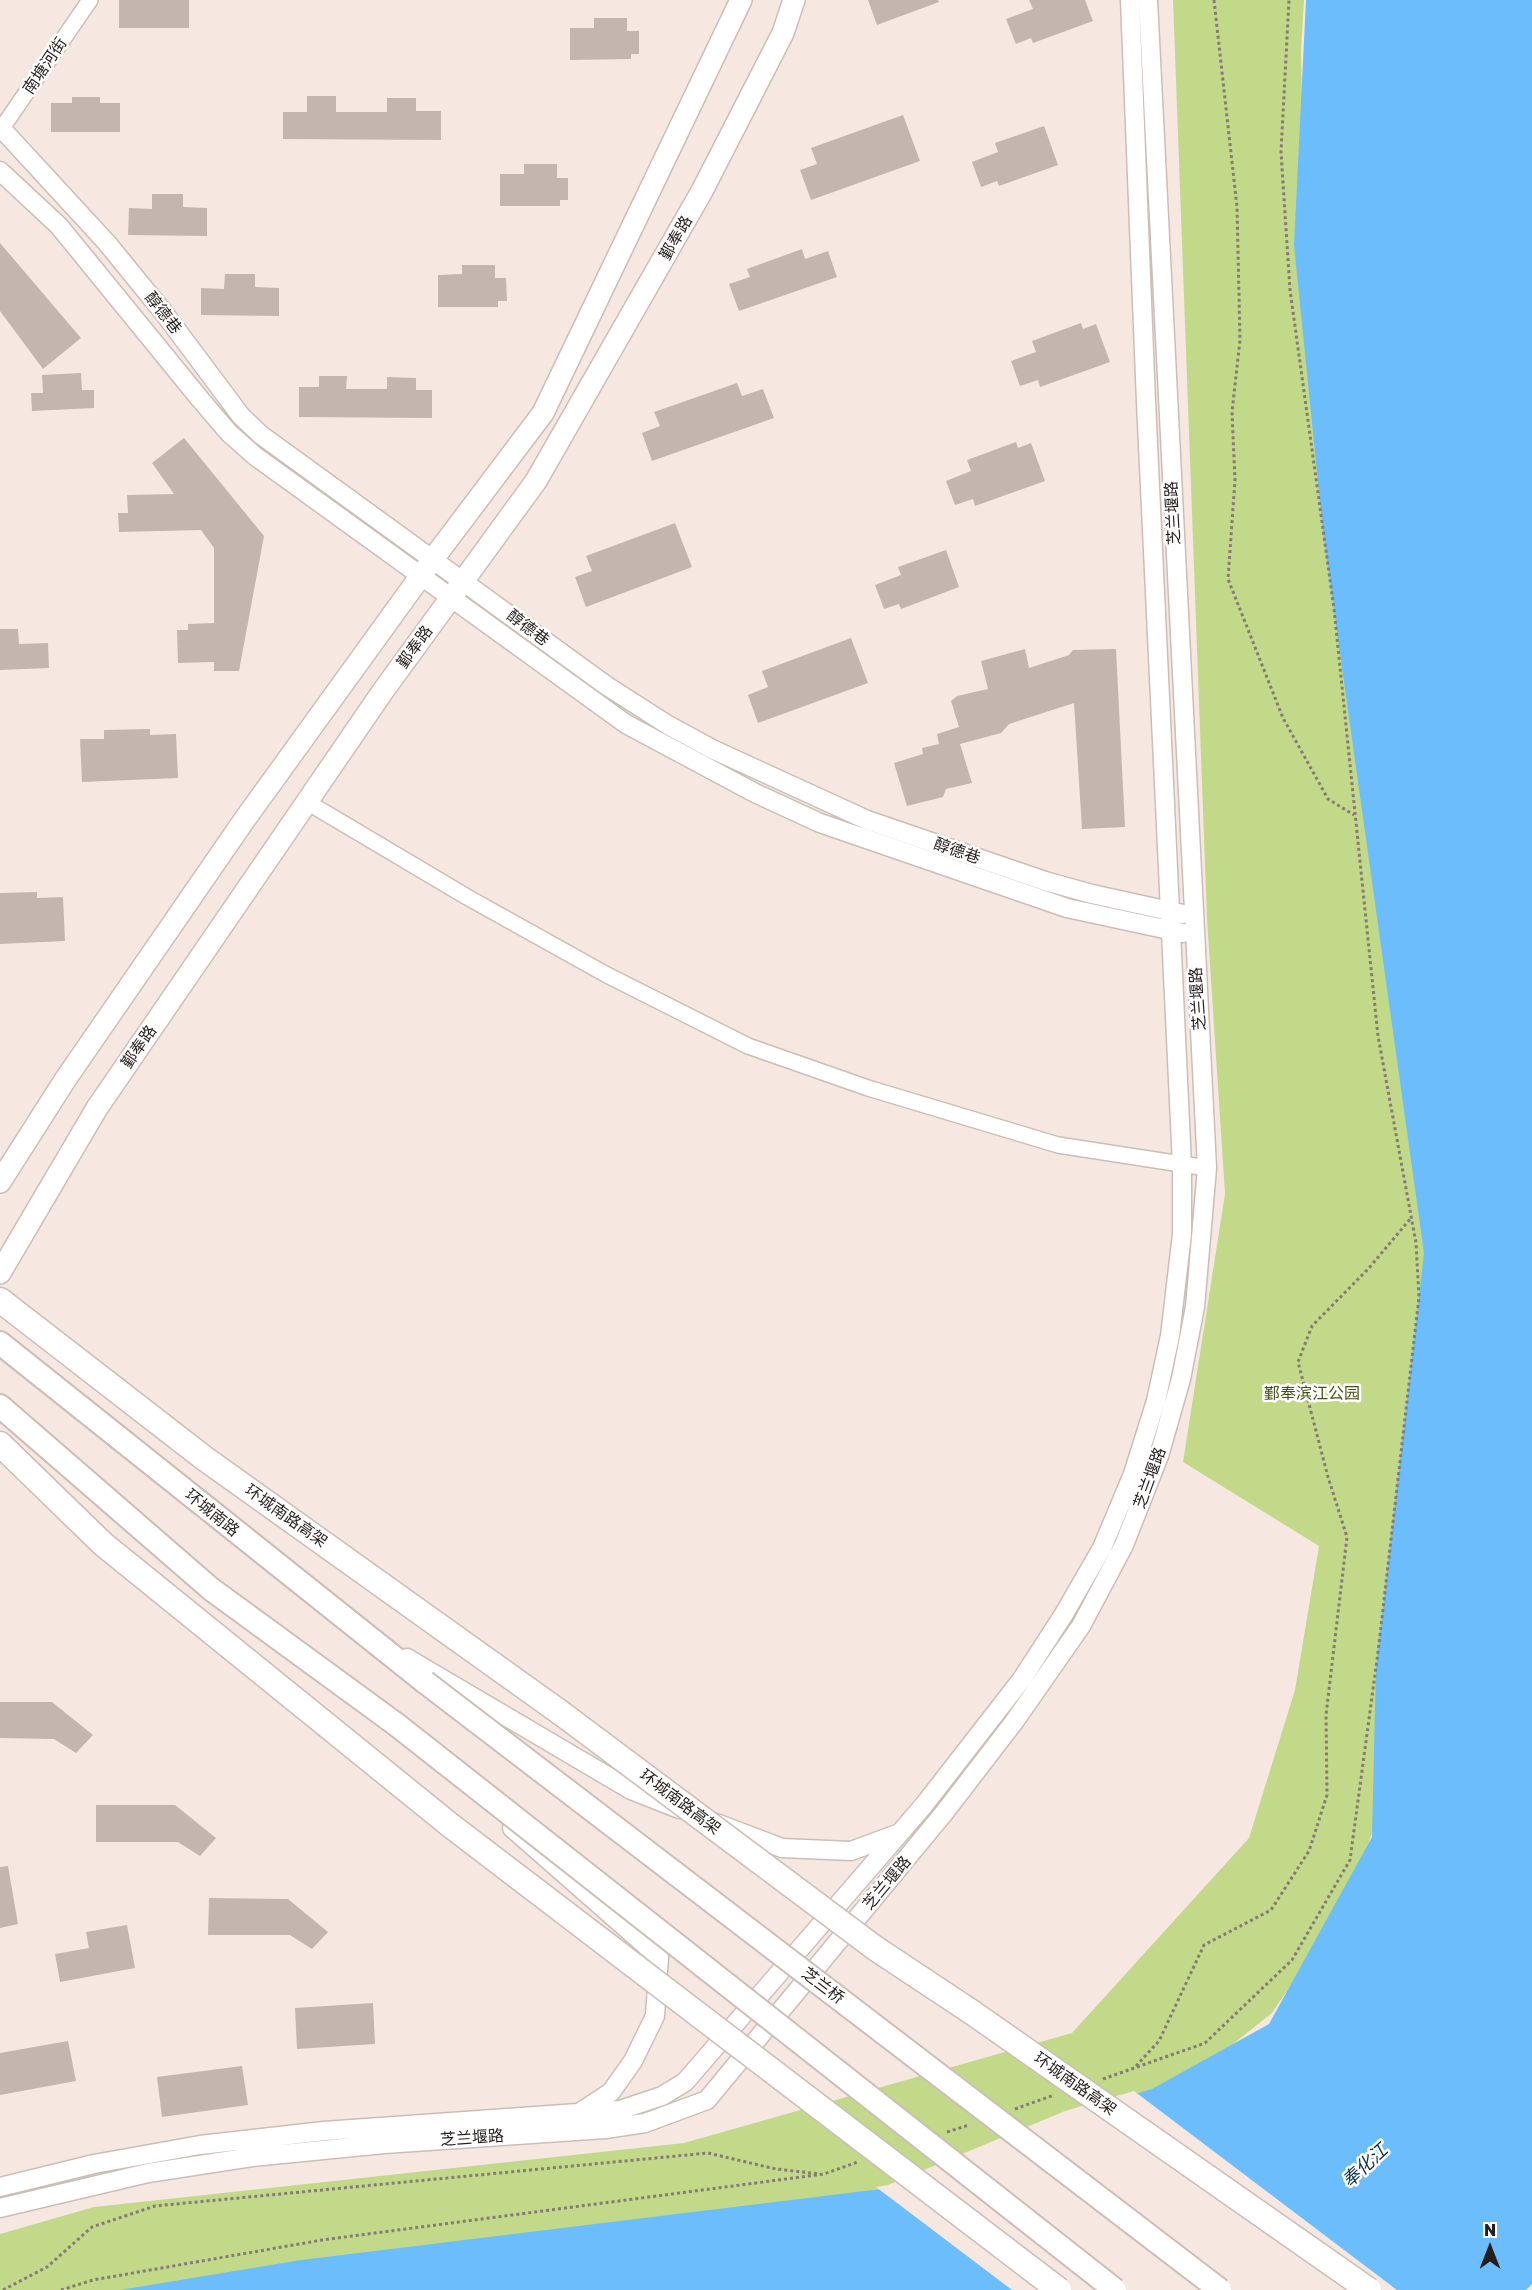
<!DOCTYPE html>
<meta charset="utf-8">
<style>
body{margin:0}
#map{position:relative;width:1532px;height:2290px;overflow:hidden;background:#f6e8e0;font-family:"Golos Text",sans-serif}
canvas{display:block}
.north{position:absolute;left:1460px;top:2218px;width:60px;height:60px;-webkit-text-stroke:4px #fff;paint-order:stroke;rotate:0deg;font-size:16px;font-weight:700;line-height:24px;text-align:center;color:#241e1c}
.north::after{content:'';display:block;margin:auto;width:21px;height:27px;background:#241e1c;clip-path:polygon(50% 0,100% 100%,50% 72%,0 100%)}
</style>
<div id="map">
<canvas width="1532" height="2290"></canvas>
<div class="north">N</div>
</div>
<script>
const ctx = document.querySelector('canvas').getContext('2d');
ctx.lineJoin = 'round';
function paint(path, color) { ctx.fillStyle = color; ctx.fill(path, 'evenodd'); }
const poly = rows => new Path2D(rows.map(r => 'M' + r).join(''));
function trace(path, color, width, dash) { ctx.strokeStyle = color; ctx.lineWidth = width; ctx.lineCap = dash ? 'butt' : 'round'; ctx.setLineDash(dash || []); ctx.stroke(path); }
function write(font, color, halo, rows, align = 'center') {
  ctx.font = font + ' "Golos Text","Noto Sans SC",sans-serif'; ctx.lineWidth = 5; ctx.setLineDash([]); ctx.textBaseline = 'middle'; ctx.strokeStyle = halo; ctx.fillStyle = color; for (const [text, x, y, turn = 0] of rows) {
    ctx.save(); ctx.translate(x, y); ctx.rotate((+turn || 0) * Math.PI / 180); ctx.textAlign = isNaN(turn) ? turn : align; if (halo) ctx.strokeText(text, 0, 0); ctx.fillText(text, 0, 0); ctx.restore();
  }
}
const green = poly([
 [1173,0,1304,0,1301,50,1307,329,1418,1152,1433,1372,1389,1787,1347,1902,1272,2013,1175,2090,815,2210,178,2290,0,2290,0,2234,94,2207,684,2143,1072,2033,1249,1838,1295,1690,1319,1546,1183,1462,1225,1194,1207,919]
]);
const water = poly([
 [1306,0,1532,0,1532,2284,1526,2290,120,2290,301,2260,889,2188,1066,2114,1152,2089,1269,2024,1372,1837,1376,1667,1424,1253,1323,532,1294,245]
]);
const pier = poly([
 [1134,2091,1397,2290,1012,2290,876,2187,888,2185,1065,2111]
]);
const building = poly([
 [119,0,189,0,189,28,119,28],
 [868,0,938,0,939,2,877,25],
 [1029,0,1085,0,1093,21,1033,43,1031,38,1016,44,1006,19,1033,9],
 [594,18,627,18,627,31,639,31,639,54,631,54,631,59,570,60,570,28,594,28],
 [307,96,336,96,336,112,387,112,387,98,416,98,416,111,441,111,441,140,283,139,283,112,307,112],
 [72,97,100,97,100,103,120,103,120,132,51,132,51,103,72,103],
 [903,115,920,161,811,200,800,170,817,164,811,148],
 [1044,126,1058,165,999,186,997,181,981,187,972,162,998,152,995,143],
 [524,164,557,164,557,178,568,178,568,200,560,200,560,206,500,206,500,174,524,174],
 [152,194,183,194,183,207,207,208,207,236,128,235,129,208,152,209],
 [0,243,81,338,43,369,0,311],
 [802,249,805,259,828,251,837,277,739,311,729,284,750,277,747,269],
 [462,265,495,265,495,278,506,278,507,301,498,301,498,307,438,307,438,275,462,274],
 [225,274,255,274,255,287,279,288,279,316,201,315,201,288,224,289],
 [1081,323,1083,329,1096,324,1110,362,1040,387,1038,380,1020,386,1011,361,1036,352,1032,341],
 [81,373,82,390,94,390,94,408,32,411,31,393,43,393,42,375],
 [319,376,347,376,346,389,387,389,387,377,416,378,416,390,432,390,432,418,299,417,299,387,319,387],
 [737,383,742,396,763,389,774,418,652,461,642,433,660,426,654,412],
 [184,438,264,536,239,671,214,671,214,662,178,663,177,630,188,630,188,624,214,623,214,548,201,530,119,532,118,513,128,513,127,495,174,494,152,463],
 [1016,442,1018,448,1031,443,1045,481,975,506,973,499,955,505,946,481,971,471,967,460],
 [675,523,692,567,586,607,575,577,592,571,586,556],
 [946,550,959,587,901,609,899,604,884,609,875,585,901,575,898,567],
 [0,629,18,629,19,644,48,643,49,668,0,670],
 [851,638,868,683,758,723,748,695,768,687,762,671],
 [1025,649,1029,668,1069,655,1073,650,1116,649,1125,827,1082,829,1074,703,1009,724,1001,733,960,744,972,783,946,789,943,797,907,806,894,763,923,754,922,748,939,744,937,734,959,727,951,701,957,696,988,689,981,661],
 [150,729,150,735,176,734,178,778,82,782,80,739,104,739,104,730],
 [37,892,37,898,63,897,65,941,0,944,0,893],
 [0,1702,52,1702,93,1735,76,1753,54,1739,0,1738],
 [96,1805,175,1805,216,1838,200,1856,178,1842,96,1842],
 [8,1866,18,1924,0,1928,0,1867],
 [209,1898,288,1899,328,1932,312,1949,290,1935,208,1935],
 [127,1925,135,1968,60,1982,55,1954,89,1948,86,1932],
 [373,2003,375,2044,297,2049,295,2008],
 [68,2041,76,2081,0,2095,0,2053],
 [242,2066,248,2105,162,2117,157,2077]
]);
const path = poly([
 [1214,0,1237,207,1240,340,1232,412,1235,480,1228,579,1283,718,1328,799,1354,815],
 [1136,2066,1159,2041,1204,1945,1271,1910,1309,1851,1327,1795,1326,1715,1347,1537,1328,1477,1298,1362,1312,1326,1369,1268,1411,1218],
 [1103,2079,1205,2043,1292,1960,1350,1860,1378,1652,1419,1297,1416,1243,1378,1036,1334,609,1290,290,1281,152,1289,0],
 [1015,2109,1054,2095],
 [947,2132,969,2125],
 [3,2290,47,2267,92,2227,155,2206,708,2153,776,2169,820,2174],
 [61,2290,93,2280,322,2240,824,2174,858,2162]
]);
const minor = poly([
 [0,131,90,0],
 [307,802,467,897,607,975,748,1046,868,1088,1058,1145,1207,1168]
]);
const tertiary = poly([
 [2,129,107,243,164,313,241,416,261,435,607,686,668,725,712,749,867,820,1045,881,1092,894,1183,914],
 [0,171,59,226,200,399,229,433,255,456,626,724,755,793,820,823,1067,908,1183,933],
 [407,1658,631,1790,679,1809],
 [716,1823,782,1848,851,1851,897,1834],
 [512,1828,659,1957,655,2016,633,2061,611,2092,579,2113],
 [0,2187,94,2164,200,2145,324,2131,620,2110,662,2096,685,2082,924,1805,1022,1679,1064,1614,1102,1548,1133,1474,1156,1401,1170,1336,1182,1234,1182,1165,1146,402,1130,0],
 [0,2208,148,2173,252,2157,384,2144,605,2129,645,2123,707,2100,944,1813,1014,1722,1081,1626,1124,1545,1159,1456,1181,1379,1195,1307,1207,1168,1148,0]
]);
const secondary = poly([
 [0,1182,65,1080,245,819,433,559,543,413,741,0],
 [0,1273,97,1108,383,691,536,481,702,191,783,33,794,0]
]);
const primary = poly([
 [0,1343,425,1682],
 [0,1406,211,1589,397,1725]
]);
const trunk = poly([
 [0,1300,204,1458,561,1713],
 [0,1444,103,1544,450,1825]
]);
const primaryBridge = poly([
 [425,1682,1220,2290],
 [397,1725,1115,2290]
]);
const trunkBridge = poly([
 [561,1713,875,1948,973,2013,1369,2290],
 [450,1825,1059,2290]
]);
const streetNames = [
 ["南塘河街",45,66,-56],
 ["鄞奉路",676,238,-60],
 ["醇德巷",163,313,52],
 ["芝兰堰路",1173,513,-93],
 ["醇德巷",528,628,37],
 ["鄞奉路",415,647,-54],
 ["醇德巷",957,851,19],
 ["芝兰堰路",1198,999,-94],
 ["鄞奉路",139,1047,-55],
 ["芝兰堰路",1150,1478,-70],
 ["环城南路",212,1513,39],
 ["环城南路高架",286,1516,35],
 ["环城南路高架",680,1802,37],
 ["芝兰堰路",887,1883,-50],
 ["芝兰桥",823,1986,37],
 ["环城南路高架",1075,2084,35],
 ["芝兰堰路",472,2138,-4]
];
const parkNames = [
 ["鄞奉滨江公园",1312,1394]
];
const waterNames = [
 ["奉化江",1365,2166,-43]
];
paint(green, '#c3d98a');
paint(water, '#6bbefb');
paint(pier, '#f6e8e0');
paint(building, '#c4b6af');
trace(minor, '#ccbdb6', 18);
trace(tertiary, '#ccbdb6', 21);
trace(secondary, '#ccbdb6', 24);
trace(primary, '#ccbdb6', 26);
trace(trunk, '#ccbdb6', 27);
trace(path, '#857b76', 3, [3, 3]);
trace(minor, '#fff', 15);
trace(tertiary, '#fff', 18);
trace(secondary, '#fff', 21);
trace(primary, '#fff', 22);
trace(trunk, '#fff', 24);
trace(primaryBridge, '#ccbdb6', 26, []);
trace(trunkBridge, '#ccbdb6', 27, []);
trace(primaryBridge, '#fff', 22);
trace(trunkBridge, '#fff', 24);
write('16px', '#241e1c', '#fff', streetNames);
write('16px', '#465413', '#fff', parkNames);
write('italic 18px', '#0a2e46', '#fff', waterNames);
</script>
